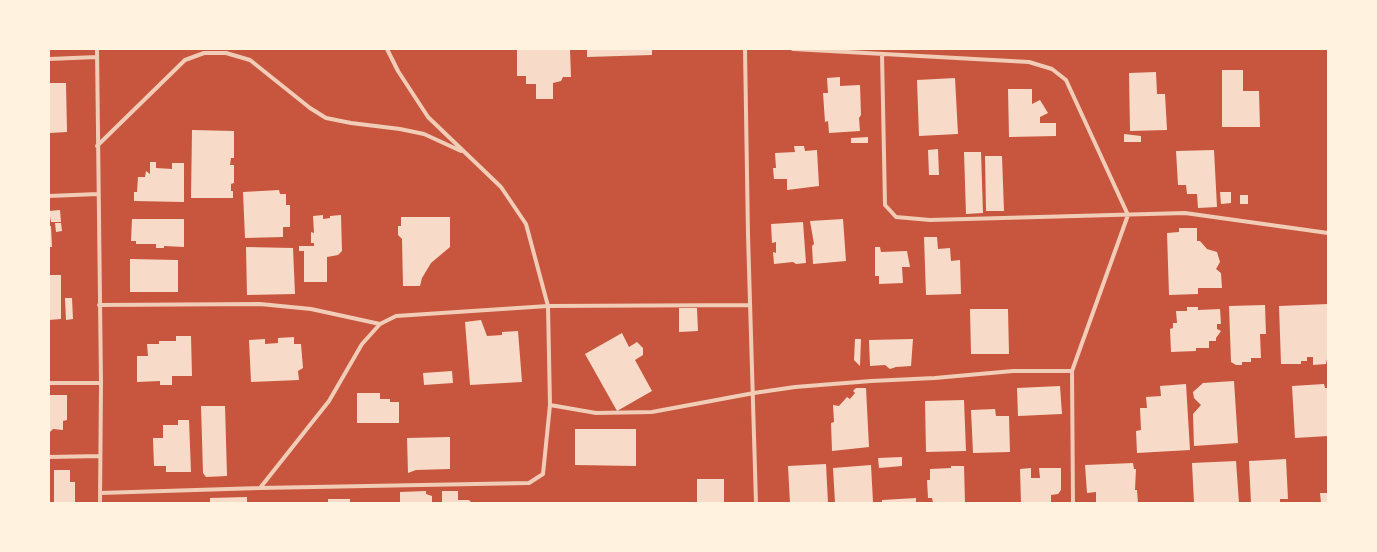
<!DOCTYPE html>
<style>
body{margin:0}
#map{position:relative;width:1377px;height:552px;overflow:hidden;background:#c8553d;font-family:"Source Sans 3",sans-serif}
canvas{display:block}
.frame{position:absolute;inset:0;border:50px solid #fff3e0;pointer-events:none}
</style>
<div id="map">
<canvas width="1377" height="552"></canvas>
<div class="frame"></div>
</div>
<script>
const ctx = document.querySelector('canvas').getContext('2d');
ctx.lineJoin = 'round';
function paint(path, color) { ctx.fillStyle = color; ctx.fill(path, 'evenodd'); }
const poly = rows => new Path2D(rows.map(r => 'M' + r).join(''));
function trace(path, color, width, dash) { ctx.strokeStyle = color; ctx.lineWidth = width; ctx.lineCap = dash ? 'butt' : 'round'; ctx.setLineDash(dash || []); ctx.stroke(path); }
const building = poly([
 [517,49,570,49,571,77,563,77,561,81,553,83,553,99,536,99,536,84,526,84,526,76,517,76],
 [587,49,652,49,652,55,587,57],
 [1222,70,1243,70,1243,91,1259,91,1260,127,1222,127],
 [1156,72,1157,94,1165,94,1167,130,1130,131,1129,73],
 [840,77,840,86,860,85,861,115,859,118,860,131,829,133,828,121,825,122,823,93,828,93,827,78],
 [955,78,958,134,919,136,917,80],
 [49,83,66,83,67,132,49,133],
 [1008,89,1032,89,1032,104,1040,100,1048,113,1040,117,1040,123,1056,123,1056,136,1009,137],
 [192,130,234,131,234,158,231,158,230,165,234,165,234,183,231,184,231,191,233,191,233,198,191,198],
 [1124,134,1141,136,1141,142,1124,142],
 [868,137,868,143,851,143,851,138],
 [794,146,804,146,805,151,817,150,819,186,787,190,787,179,774,179,773,168,776,168,775,153,795,152],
 [938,149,939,175,929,175,928,150],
 [1214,150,1217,207,1198,208,1197,194,1187,194,1186,185,1178,185,1176,151],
 [964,152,981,152,983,213,966,214],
 [985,156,1002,156,1004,211,986,211],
 [150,162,156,162,156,168,172,169,172,163,184,163,184,202,134,201,134,192,137,192,138,177,145,177,146,171,150,174],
 [279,190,280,194,286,194,286,205,290,205,290,227,283,227,283,237,245,238,243,192],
 [1220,192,1231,192,1231,203,1221,204],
 [1240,195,1248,195,1248,204,1240,204],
 [60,210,61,222,51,222,49,211],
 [323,215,323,219,330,218,330,216,341,215,342,251,338,255,327,257,327,282,304,282,304,251,299,251,299,246,314,246,314,243,311,243,311,232,314,233,313,216],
 [401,217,450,217,450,247,431,263,422,278,420,286,403,286,402,239,398,235,398,226,401,226],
 [132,219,184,219,184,247,164,246,164,248,156,248,156,244,136,244,136,241,131,241],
 [843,219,846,261,813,264,812,246,814,244,810,221],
 [803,222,806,263,796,264,793,262,774,264,773,252,776,253,776,242,772,243,771,224],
 [55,223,61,223,62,231,56,232],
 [49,226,51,226,52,247,49,247],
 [1179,228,1197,228,1197,241,1200,241,1207,249,1217,252,1220,262,1216,269,1221,273,1222,288,1198,288,1198,294,1169,295,1167,233,1179,232],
 [924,237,937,237,938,249,950,248,951,261,960,260,961,294,926,295],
 [246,247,293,248,295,294,247,295],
 [875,247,880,247,881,252,907,251,910,267,902,267,903,283,879,284,879,276,875,276],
 [130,259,178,260,178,292,130,292],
 [49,275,61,275,61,319,49,320],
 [65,298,72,298,73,319,66,320],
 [1328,304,1328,354,1326,364,1313,365,1313,357,1307,357,1307,361,1301,361,1301,364,1281,364,1279,306],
 [1265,305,1266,334,1260,334,1261,358,1251,358,1251,362,1242,362,1242,365,1236,365,1231,362,1229,306],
 [1187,307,1198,307,1198,310,1220,309,1221,324,1217,324,1217,329,1221,331,1216,338,1216,341,1209,341,1209,348,1196,348,1196,351,1171,352,1170,329,1173,328,1173,323,1177,323,1176,311,1187,311],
 [679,308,697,308,698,331,679,332],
 [970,309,1008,309,1009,354,971,354],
 [481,320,487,336,502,335,502,332,518,331,522,382,470,385,465,322],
 [622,333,629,347,637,342,643,348,643,355,635,360,652,391,617,411,585,354],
 [176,336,191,336,192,376,172,376,172,385,160,385,160,381,137,382,137,356,148,356,147,344,159,344,159,341,176,341],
 [294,337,294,344,301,344,303,368,298,371,299,380,251,382,249,340,265,339,265,344,278,343,278,338],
 [855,339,861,339,860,366,854,360],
 [913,339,911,366,896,367,890,369,885,365,870,366,869,340],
 [452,371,453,383,424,385,423,373],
 [1234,381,1238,443,1194,446,1193,414,1201,405,1194,398,1193,392,1203,383],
 [1186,384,1190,450,1137,453,1136,431,1141,430,1140,408,1147,408,1146,397,1161,396,1160,386],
 [1324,384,1325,388,1328,388,1328,436,1295,438,1292,386],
 [1060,386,1062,414,1018,416,1017,388],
 [856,388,866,388,869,447,832,451,831,423,834,422,833,405,839,406,847,397,850,399,855,393,853,391],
 [357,393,380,393,380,399,390,399,390,402,399,402,399,423,357,423],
 [49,395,67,395,67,420,63,421,63,430,53,429,49,433],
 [964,400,966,451,926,452,925,401],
 [201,406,225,406,227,476,206,477,203,473],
 [995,409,996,416,1009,416,1010,452,973,453,971,410],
 [178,420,189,420,191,472,166,472,166,466,154,466,153,438,163,438,163,425,178,425],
 [575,429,636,429,636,466,575,465],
 [450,437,450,469,416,470,408,473,407,438],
 [902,457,902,466,879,468,878,458],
 [1286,459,1288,499,1280,499,1280,503,1251,503,1249,461],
 [1236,461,1239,503,1194,503,1192,463],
 [1133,463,1134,469,1136,469,1135,490,1137,490,1138,503,1096,503,1096,492,1087,493,1085,465],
 [826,464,828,503,790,503,788,466],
 [871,465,873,502,835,503,833,468],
 [951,466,964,466,965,503,933,503,932,498,928,498,927,480,930,480,930,469,951,468],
 [1031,468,1031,478,1040,478,1039,468,1061,468,1061,490,1058,494,1051,495,1051,503,1021,503,1020,469],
 [54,470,70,470,70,482,75,482,75,502,54,503],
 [697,479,724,479,724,503,697,503],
 [426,491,426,494,432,496,432,503,400,503,400,492],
 [442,491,458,491,458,500,469,500,472,503,442,503],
 [1320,493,1328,493,1328,503,1321,503],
 [247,497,247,503,210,503,210,498],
 [916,498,916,503,882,503,882,500],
 [328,499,350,499,350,503,328,503]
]);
const minor = poly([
 [97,49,101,383,100,503],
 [745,49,748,235,756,503],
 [793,49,1029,62,1052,69,1066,80,1128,215,1072,371,1073,503],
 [882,54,885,205,896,217,930,220,1185,213,1328,233],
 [49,59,97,57],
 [97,146,185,60,204,53,226,53,250,60,310,108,326,118,351,123,400,129,424,134,461,151],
 [49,196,98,194],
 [99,305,260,304,311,309,380,324],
 [49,383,101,383],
 [550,405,596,413,652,412,754,393,795,387,871,381,935,378,1013,371,1072,371],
 [49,457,100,456],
 [260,488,329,401,362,344,380,324,396,316,548,306,750,305],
 [100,493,260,488,529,483,543,474,550,405,548,306,526,224,501,187,428,117,398,71,387,49]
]);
paint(building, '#f7dbc8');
trace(minor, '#f1ccb7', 4);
</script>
